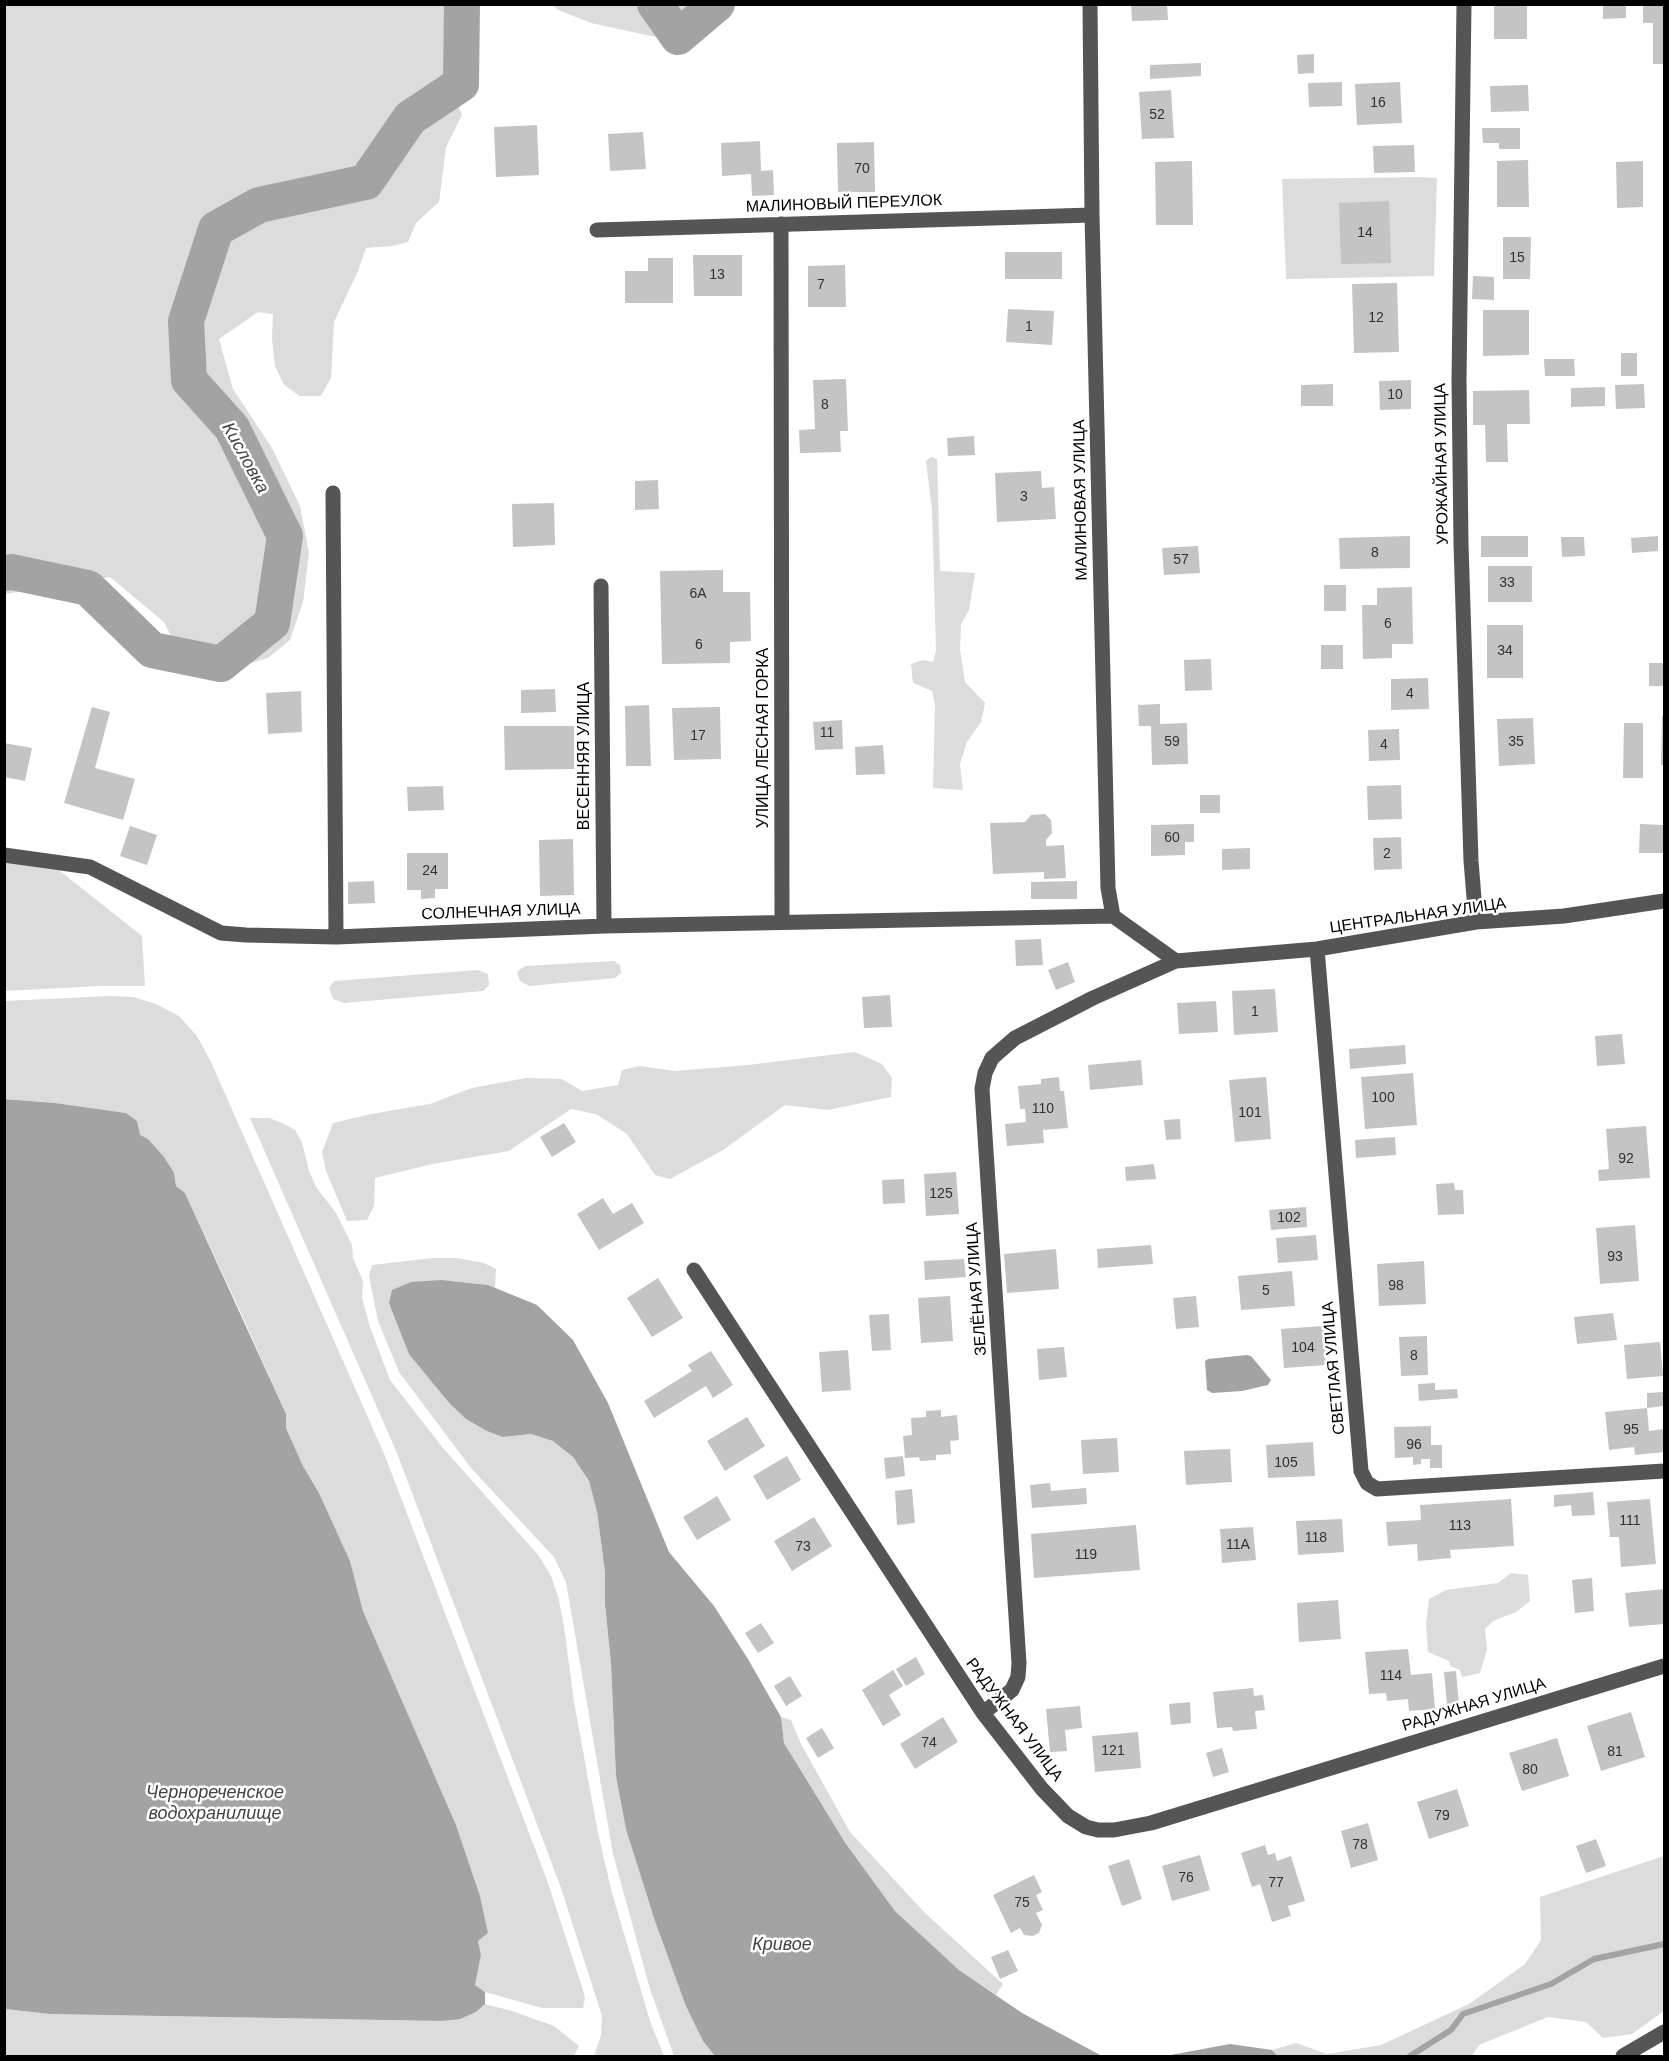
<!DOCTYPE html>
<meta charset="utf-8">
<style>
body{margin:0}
#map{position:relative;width:1669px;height:2061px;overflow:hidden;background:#fff;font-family:Helvetica,sans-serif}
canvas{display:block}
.frame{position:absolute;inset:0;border:6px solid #000;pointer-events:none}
</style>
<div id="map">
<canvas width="1669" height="2061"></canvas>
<div class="frame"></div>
</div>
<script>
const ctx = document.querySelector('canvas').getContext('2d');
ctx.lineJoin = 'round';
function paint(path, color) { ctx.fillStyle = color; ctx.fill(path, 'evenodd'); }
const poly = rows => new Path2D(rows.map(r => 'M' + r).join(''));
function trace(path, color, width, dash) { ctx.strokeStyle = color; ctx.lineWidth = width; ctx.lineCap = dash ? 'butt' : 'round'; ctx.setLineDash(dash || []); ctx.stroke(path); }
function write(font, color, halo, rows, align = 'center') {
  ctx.font = font + ' Helvetica,sans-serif'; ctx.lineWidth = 5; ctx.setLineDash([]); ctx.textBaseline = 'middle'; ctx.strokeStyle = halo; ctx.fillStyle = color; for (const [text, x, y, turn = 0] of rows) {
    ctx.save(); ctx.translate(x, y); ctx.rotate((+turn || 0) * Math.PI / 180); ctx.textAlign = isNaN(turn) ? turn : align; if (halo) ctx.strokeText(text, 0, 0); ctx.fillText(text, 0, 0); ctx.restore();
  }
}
const green = poly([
 [4,5,458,5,456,68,452,79,424,101,403,116,364,174,310,198,259,197,234,210,212,233,193,282,181,322,181,355,186,382,207,410,231,437,251,473,273,530,276,549,270,594,258,614,253,629,239,645,221,655,177,648,164,622,110,577,5,594],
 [553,5,643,5,674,41,591,23,558,10],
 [668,5,709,5,683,24,677,19],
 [458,105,462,115,446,147,439,202,416,223,408,242,392,246,366,248,358,271,334,322,331,378,321,396,300,396,284,385,275,366,272,339,273,314,258,312,219,339,233,389,272,448,300,506,309,553,303,602,290,640,268,658,228,670,255,651,276,627,287,598,293,551,284,513,258,459,237,422,212,398,197,379,193,357,193,312,214,264,234,225,256,209,287,212,321,204,368,187,386,174,402,134,435,113],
 [1421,177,1437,178,1434,276,1286,279,1282,179],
 [931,457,937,459,940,571,975,573,969,610,961,624,960,649,965,682,985,703,981,722,967,742,960,764,963,790,933,788,935,705,932,691,913,683,911,664,923,660,933,662,936,651,932,510,926,461],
 [4,862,60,871,142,936,145,986,100,986,5,991],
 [614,961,620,965,621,973,615,978,529,986,520,981,517,972,525,966],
 [478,970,488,974,489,985,483,991,344,1003,333,999,329,988,334,981],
 [109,996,133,997,156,1004,179,1016,197,1036,211,1062,385,1456,547,1880,583,1990,585,1998,583,2008,542,2008,485,1992,475,1985,481,1955,478,1941,488,1933,480,1896,456,1825,363,1611,350,1561,319,1493,303,1466,286,1428,286,1414,241,1313,185,1193,176,1186,174,1173,139,1136,137,1121,126,1113,55,1103,5,1099,5,1001],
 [855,1052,882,1064,892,1078,891,1097,828,1110,785,1105,723,1150,670,1179,655,1175,627,1134,596,1114,571,1109,509,1151,432,1164,375,1178,374,1206,367,1220,347,1221,326,1171,322,1152,333,1123,371,1114,430,1104,472,1088,526,1078,562,1079,582,1091,618,1085,622,1070,640,1066,676,1071,748,1065],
 [250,1118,269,1118,282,1123,295,1130,302,1142,309,1171,316,1187,336,1213,352,1245,353,1258,363,1281,362,1298,370,1327,390,1380,443,1448,539,1556,551,1576,558,1596,564,1626,574,1702,598,1833,612,1893,650,2021,664,2056,594,2056,601,2035,602,2016,561,1888,397,1453],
 [433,1258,457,1258,484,1263,496,1269,495,1288,488,1285,442,1280,434,1384,450,1404,466,1419,503,1437,531,1434,553,1441,573,1457,589,1481,597,1512,605,1572,605,1605,611,1663,616,1776,703,2041,715,2056,674,2056,650,1989,613,1854,566,1582,554,1557,471,1468,399,1372,378,1321,369,1276,372,1265],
 [1511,1573,1528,1575,1530,1601,1516,1612,1493,1621,1485,1629,1487,1650,1480,1673,1462,1677,1460,1670,1450,1666,1449,1661,1428,1652,1426,1624,1429,1599,1446,1590,1498,1583],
 [781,1717,791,1720,801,1744,850,1832,925,1913,1003,1984,996,1995,959,1970,895,1911,846,1844,784,1743],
 [1664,1856,1664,2011,1632,2034,1603,2038,1586,2022,1548,2017,1479,2045,1472,2056,1277,2056,1272,2050,1296,2043,1327,2054,1381,2045,1469,2004,1525,1964,1541,1940,1540,1897],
 [485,2004,512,2011,554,2026,579,2046,574,2056,5,2056,5,2009,50,2014,441,2021,476,2012]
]);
const water = poly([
 [4,1099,55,1103,126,1113,137,1121,140,1135,148,1139,164,1157,174,1173,176,1186,185,1193,286,1414,286,1428,303,1466,319,1493,350,1561,363,1611,456,1825,480,1896,488,1933,478,1941,481,1955,475,1985,485,1992,485,2004,476,2012,460,2019,441,2021,50,2014,5,2009],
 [442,1280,488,1285,537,1305,573,1340,608,1403,669,1552,714,1606,748,1659,781,1717,784,1743,846,1844,895,1911,959,1970,1022,2013,1102,2056,715,2056,703,2041,686,2006,655,1921,626,1829,616,1776,611,1663,605,1605,605,1572,597,1512,589,1481,573,1457,553,1441,531,1434,503,1437,487,1431,466,1419,450,1404,409,1354,389,1303,392,1290,411,1282],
 [1247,1355,1251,1356,1271,1380,1268,1385,1242,1391,1212,1393,1207,1390,1205,1361,1208,1359],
 [1230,2044,1272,2050,1277,2056,1165,2056]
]);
const stream = poly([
 [1410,2056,1451,2030,1463,2014,1551,1984,1594,1959,1664,1944]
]);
const river = poly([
 [655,4,678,37,717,4],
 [4,573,12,572,88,588,152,650,221,664,272,623,285,536,232,428,189,380,186,321,216,229,259,205,366,182,410,118,461,84,462,4]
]);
const building = poly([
 [1131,4,1167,4,1168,20,1132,21],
 [1494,4,1527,4,1527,39,1494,39],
 [1603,4,1626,4,1626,18,1603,19],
 [1643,5,1664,5,1664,64,1653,64,1653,23,1643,23],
 [1314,54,1314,73,1298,74,1297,55],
 [1201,63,1201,76,1150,79,1150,65],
 [1342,82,1342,106,1309,107,1308,83],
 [1400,82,1402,123,1357,125,1355,84],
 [1528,85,1529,111,1491,112,1490,86],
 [1171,90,1174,138,1142,139,1139,92],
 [537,125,539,175,496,177,494,127],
 [1482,128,1520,128,1520,149,1499,149,1499,143,1483,143],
 [643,132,646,169,610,171,608,134],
 [760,141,761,171,773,170,774,195,752,196,751,174,722,176,721,143],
 [874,142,875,192,838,192,837,143],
 [1414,145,1415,172,1374,173,1373,146],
 [1528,160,1529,207,1497,207,1497,161],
 [1192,161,1193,225,1156,225,1155,162],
 [1643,161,1643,207,1617,208,1616,162],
 [1389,201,1391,263,1341,264,1339,203],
 [1503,237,1531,237,1530,279,1503,279],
 [1005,252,1062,252,1062,279,1005,279],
 [693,255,742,255,742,296,694,296],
 [648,258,673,258,673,303,625,303,625,271,648,271],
 [845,265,846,307,808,307,808,266],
 [1473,276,1494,277,1494,300,1472,299],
 [1397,283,1399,352,1354,353,1352,284],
 [1008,309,1054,311,1052,345,1006,342],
 [1483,310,1529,310,1529,355,1483,356],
 [1621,353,1637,353,1637,376,1621,376],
 [1544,359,1574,359,1575,376,1545,376],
 [846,379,848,431,840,431,841,452,800,453,799,430,815,429,813,380],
 [1411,380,1411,409,1380,410,1379,381],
 [1333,384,1333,406,1301,406,1301,385],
 [1644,384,1645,408,1616,409,1615,385],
 [1605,387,1605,406,1571,407,1571,388],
 [1529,390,1530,424,1507,424,1508,462,1486,462,1485,425,1473,425,1473,391],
 [974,436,975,455,948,456,947,438],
 [1041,471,1042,488,1054,487,1056,519,997,522,995,473],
 [658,480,659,509,635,510,635,481],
 [554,503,555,545,513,547,512,504],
 [1410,536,1410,568,1340,569,1339,538],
 [1481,536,1528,536,1528,557,1481,557],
 [1658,536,1658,551,1632,553,1631,538],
 [1561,537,1584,537,1585,556,1562,557],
 [1198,546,1200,573,1164,575,1162,548],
 [1488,566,1532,566,1532,602,1488,602],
 [723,570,723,592,750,592,751,641,730,642,730,663,662,664,660,571],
 [1324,585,1346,585,1346,611,1324,611],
 [1412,587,1413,644,1392,644,1392,658,1363,659,1362,605,1377,605,1377,588],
 [1487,625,1523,625,1523,678,1487,678],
 [1321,645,1343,645,1343,669,1321,669],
 [1211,659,1212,690,1185,691,1184,660],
 [1649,663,1664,663,1664,686,1649,686],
 [1428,678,1429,709,1391,710,1391,679],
 [555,689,556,712,521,713,521,690],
 [301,691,302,732,268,734,266,693],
 [1160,704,1160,724,1187,723,1188,764,1152,765,1151,726,1139,726,1138,705],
 [649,705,651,766,626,766,625,706],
 [92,707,110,712,95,768,135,779,123,820,64,803],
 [720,707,721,759,674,760,672,708],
 [1662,716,1664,716,1664,765,1661,765],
 [1533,718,1535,764,1499,766,1497,719],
 [842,720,843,749,815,750,813,722],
 [1624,723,1643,723,1643,778,1623,778],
 [504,726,574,726,574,769,505,770],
 [1399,729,1400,760,1369,761,1368,730],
 [4,743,32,748,25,781,4,777],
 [883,745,885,774,856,775,855,747],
 [1401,785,1402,819,1368,820,1367,786],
 [443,786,444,810,408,811,407,787],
 [1200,795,1220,795,1220,813,1200,813],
 [1045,814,1051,820,1052,833,1046,840,1046,846,1064,845,1066,878,1044,879,1044,872,993,874,990,823,1025,822,1031,815],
 [1194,824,1194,842,1185,842,1185,855,1151,856,1151,825],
 [1640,824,1664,825,1664,853,1639,853],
 [130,826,157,835,147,865,120,856],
 [1401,837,1402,869,1374,870,1373,838],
 [573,839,574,895,540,896,539,840],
 [1250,848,1250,869,1222,870,1222,849],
 [407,853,448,853,448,889,435,889,435,898,421,899,421,890,407,890],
 [374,881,375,903,348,904,348,882],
 [1077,881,1077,899,1031,899,1031,882],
 [1041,939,1043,965,1016,966,1015,940],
 [1068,962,1075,982,1056,990,1048,970],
 [1275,989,1278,1032,1234,1035,1232,991],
 [890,995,892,1027,864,1028,862,997],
 [1216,1001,1218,1032,1179,1034,1177,1003],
 [1622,1034,1625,1064,1597,1066,1595,1036],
 [1405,1045,1406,1064,1350,1069,1349,1049],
 [1141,1060,1143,1085,1090,1090,1088,1065],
 [1413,1073,1417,1125,1365,1129,1361,1077],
 [1059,1077,1060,1091,1064,1091,1068,1128,1043,1130,1044,1143,1007,1146,1005,1124,1026,1122,1025,1109,1020,1109,1018,1086,1041,1084,1041,1079],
 [1266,1077,1271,1139,1235,1142,1229,1080],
 [1180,1119,1181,1139,1166,1140,1164,1120],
 [564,1123,576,1142,552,1157,540,1137],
 [1646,1126,1650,1178,1599,1181,1598,1170,1609,1169,1606,1129],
 [1395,1137,1396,1155,1356,1158,1355,1140],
 [1154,1164,1156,1179,1126,1181,1125,1167],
 [956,1172,959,1214,926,1216,924,1174],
 [904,1179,905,1203,883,1204,882,1180],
 [1454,1183,1455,1190,1463,1190,1464,1214,1438,1215,1436,1184],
 [603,1198,613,1214,632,1203,644,1223,599,1250,577,1214],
 [1306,1207,1307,1227,1271,1230,1269,1210],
 [1635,1225,1639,1281,1600,1284,1596,1228],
 [1316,1235,1318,1260,1278,1263,1276,1238],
 [1151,1245,1153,1264,1098,1268,1097,1249],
 [1056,1249,1059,1289,1007,1293,1004,1254],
 [964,1259,966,1277,925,1280,924,1261],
 [1424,1261,1426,1304,1379,1306,1377,1264],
 [1292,1271,1295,1306,1241,1310,1238,1276],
 [658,1278,683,1318,652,1337,627,1298],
 [950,1296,953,1341,921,1343,918,1298],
 [1196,1296,1199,1327,1176,1329,1173,1298],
 [1613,1313,1617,1340,1577,1344,1574,1317],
 [889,1314,891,1350,872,1351,869,1315],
 [1323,1326,1326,1365,1284,1368,1281,1329],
 [1427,1336,1428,1375,1401,1376,1399,1337],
 [1660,1342,1663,1376,1627,1379,1624,1345],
 [1064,1347,1067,1377,1039,1380,1037,1349],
 [848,1350,851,1390,822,1392,819,1352],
 [711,1351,733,1385,713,1398,706,1386,654,1418,644,1401,692,1371,688,1365],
 [1435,1383,1435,1390,1457,1389,1458,1398,1419,1401,1418,1384],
 [1664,1392,1664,1406,1647,1408,1647,1393],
 [1647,1408,1649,1431,1663,1429,1664,1452,1635,1455,1634,1447,1609,1450,1605,1412],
 [941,1410,941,1417,957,1415,959,1440,950,1441,951,1454,936,1455,936,1460,920,1461,919,1457,905,1458,903,1436,912,1435,911,1418,926,1417,926,1411],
 [747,1417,765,1446,725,1471,707,1441],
 [1431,1426,1431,1445,1442,1445,1442,1468,1430,1468,1430,1459,1421,1459,1421,1464,1413,1465,1413,1457,1395,1458,1394,1427],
 [1117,1438,1119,1472,1083,1474,1081,1440],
 [1313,1442,1315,1476,1268,1478,1266,1445],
 [1230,1449,1232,1482,1186,1485,1184,1451],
 [787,1456,801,1480,767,1500,753,1476],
 [903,1456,905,1476,886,1479,884,1458],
 [1050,1483,1051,1491,1086,1488,1087,1504,1032,1508,1030,1485],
 [912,1489,915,1523,897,1525,895,1491],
 [1593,1492,1595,1515,1572,1516,1571,1505,1554,1507,1554,1495],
 [717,1496,731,1520,697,1540,683,1517],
 [1511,1499,1514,1546,1450,1550,1451,1558,1418,1561,1417,1544,1388,1546,1386,1522,1421,1520,1420,1505],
 [1650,1499,1656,1564,1621,1567,1619,1537,1610,1537,1607,1502],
 [814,1517,832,1546,792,1571,774,1541],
 [1342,1519,1344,1552,1298,1555,1296,1521],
 [1136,1525,1140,1570,1034,1578,1031,1534],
 [1253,1527,1256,1560,1222,1563,1220,1529],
 [1592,1578,1594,1611,1575,1613,1572,1580],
 [1664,1589,1664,1624,1629,1627,1625,1593],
 [1338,1600,1341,1639,1299,1642,1297,1603],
 [761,1623,774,1643,758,1653,745,1633],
 [1408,1649,1411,1675,1432,1673,1435,1709,1409,1711,1408,1699,1387,1701,1386,1693,1369,1694,1365,1652],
 [916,1657,925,1674,906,1686,896,1669],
 [893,1670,903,1686,889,1695,901,1715,883,1726,862,1690],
 [1456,1671,1459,1704,1447,1705,1444,1672],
 [790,1676,802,1696,786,1706,774,1686],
 [1253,1688,1254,1696,1263,1695,1265,1710,1255,1711,1257,1729,1233,1731,1232,1727,1217,1728,1213,1692],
 [1190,1702,1191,1723,1171,1725,1169,1704],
 [1080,1706,1082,1728,1065,1730,1067,1751,1050,1752,1046,1709],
 [1631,1712,1645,1757,1601,1771,1587,1726],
 [943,1717,958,1742,915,1769,900,1744],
 [822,1728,834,1748,818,1758,806,1738],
 [1138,1732,1141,1768,1095,1772,1092,1736],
 [1557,1738,1569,1776,1522,1791,1509,1753],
 [1222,1748,1229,1772,1213,1777,1206,1753],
 [1457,1789,1469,1826,1429,1839,1417,1802],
 [1368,1823,1378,1860,1351,1868,1341,1831],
 [1596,1839,1606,1866,1586,1873,1576,1846],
 [1265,1845,1268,1855,1275,1853,1277,1861,1291,1856,1305,1901,1288,1906,1291,1916,1272,1922,1260,1884,1252,1887,1241,1853],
 [1200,1855,1210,1890,1172,1901,1162,1866],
 [1129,1859,1142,1899,1122,1906,1108,1866],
 [1034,1875,1042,1892,1036,1895,1043,1910,1036,1913,1042,1925,1039,1933,1032,1936,1024,1935,1020,1928,1011,1933,993,1895],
 [1008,1950,1018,1971,1000,1979,991,1957]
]);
const minor = poly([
 [1090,4,1092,215,1108,888,1113,916,1176,961],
 [1464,4,1459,380,1461,544,1471,861,1476,922],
 [781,224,782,922],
 [597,230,1092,215],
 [333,493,336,937],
 [601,586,604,926],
 [4,855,90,867,221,933,246,935,336,937,604,926,1113,916],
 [1317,949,1361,1471,1367,1483,1377,1489,1664,1471],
 [694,1270,983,1713,1042,1789,1068,1816,1086,1827,1098,1830,1114,1830,1151,1823,1664,1666],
 [983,1713,1012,1690,1018,1677,1019,1663,982,1089,985,1073,992,1058,1015,1038,1093,998,1176,961,1317,949,1476,922,1564,916,1664,901],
 [1623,2056,1664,2032]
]);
const numberNames = [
 ["16",1378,103],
 ["52",1157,115],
 ["70",862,169],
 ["14",1365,233],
 ["15",1517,258],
 ["13",717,275],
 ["7",821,285],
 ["12",1376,318],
 ["1",1029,327],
 ["10",1395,395],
 ["8",825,405],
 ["3",1024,497],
 ["8",1375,553],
 ["57",1181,560],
 ["33",1507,583],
 ["6А",698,594],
 ["6",1388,624],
 ["6",699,645],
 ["34",1505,651],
 ["4",1410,694],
 ["11",827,733],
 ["17",698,736],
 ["59",1172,742],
 ["35",1516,742],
 ["4",1384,745],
 ["60",1172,838],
 ["2",1387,854],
 ["24",430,871],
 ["1",1255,1012],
 ["100",1383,1098],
 ["110",1043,1109],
 ["101",1250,1113],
 ["92",1626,1159],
 ["125",941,1194],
 ["102",1289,1218],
 ["93",1615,1257],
 ["98",1396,1286],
 ["5",1266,1291],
 ["104",1303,1348],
 ["8",1414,1356],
 ["95",1631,1430],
 ["96",1414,1445],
 ["105",1286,1463],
 ["111",1630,1521],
 ["113",1460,1526],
 ["118",1316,1538],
 ["11А",1238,1545],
 ["73",803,1547],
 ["119",1086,1555],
 ["114",1391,1676],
 ["74",929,1743],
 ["121",1113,1751],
 ["81",1615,1752],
 ["80",1530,1770],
 ["79",1442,1816],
 ["78",1360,1845],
 ["76",1186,1878],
 ["77",1276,1883],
 ["75",1022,1903]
];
const streetNames = [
 ["МАЛИНОВЫЙ ПЕРЕУЛОК",844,204,-2],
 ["УРОЖАЙНАЯ УЛИЦА",1442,464,-91],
 ["МАЛИНОВАЯ УЛИЦА",1081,500,-91],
 ["УЛИЦА ЛЕСНАЯ ГОРКА",764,738,-90],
 ["ВЕСЕННЯЯ УЛИЦА",585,756,-90],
 ["СОЛНЕЧНАЯ УЛИЦА",501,912,-2],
 ["ЦЕНТРАЛЬНАЯ УЛИЦА",1418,916,-8],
 ["ЗЕЛЁНАЯ УЛИЦА",977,1289,-94],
 ["СВЕТЛАЯ УЛИЦА",1334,1368,-95],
 ["РАДУЖНАЯ УЛИЦА",1474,1705,-17],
 ["РАДУЖНАЯ УЛИЦА",1014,1720,53]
];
const waterNames = [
 ["Кисловка",245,458,61],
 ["Чернореченское",215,1793],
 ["водохранилище",215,1814],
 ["Кривое",782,1945]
];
paint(green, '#dcdcdc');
paint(water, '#a3a3a3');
trace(stream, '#a3a3a3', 6);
trace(river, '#a3a3a3', 36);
paint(building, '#c4c4c4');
trace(minor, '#555', 15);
write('14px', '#313131', null, numberNames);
write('16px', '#000', '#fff', streetNames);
write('italic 18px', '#444', '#fff', waterNames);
</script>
